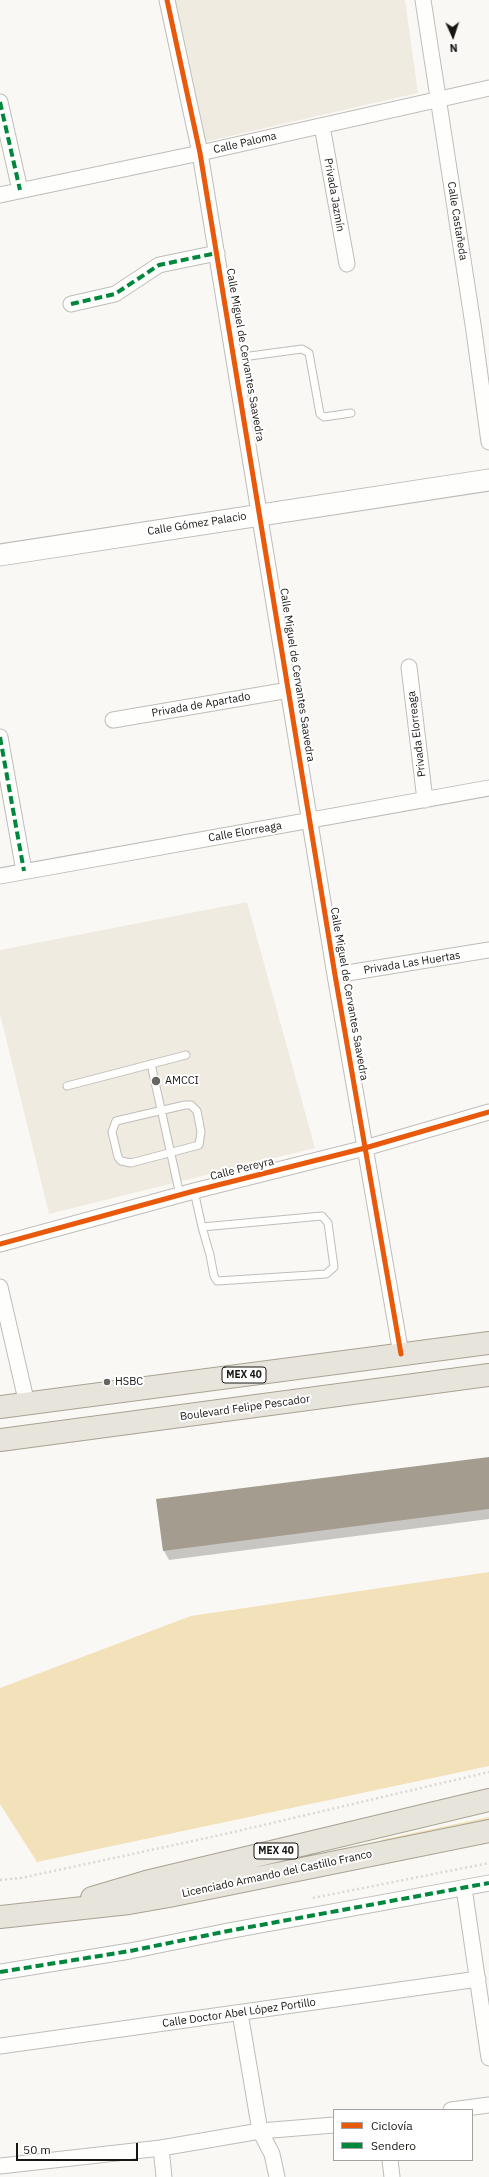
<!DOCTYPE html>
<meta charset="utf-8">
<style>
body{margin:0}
#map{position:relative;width:489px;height:2177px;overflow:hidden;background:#faf8f4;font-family:"IBM Plex Sans",sans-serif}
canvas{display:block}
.legend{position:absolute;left:333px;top:2109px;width:140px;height:52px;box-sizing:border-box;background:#fff;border:1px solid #a3a2a1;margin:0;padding:5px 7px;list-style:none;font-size:12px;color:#181613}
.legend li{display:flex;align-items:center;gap:8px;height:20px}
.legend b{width:20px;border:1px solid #a3a2a1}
.north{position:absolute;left:433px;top:16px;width:40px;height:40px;-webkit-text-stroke:3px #fff;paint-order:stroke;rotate:177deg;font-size:11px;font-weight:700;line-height:16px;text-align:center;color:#181613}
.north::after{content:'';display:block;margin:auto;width:14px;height:18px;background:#181613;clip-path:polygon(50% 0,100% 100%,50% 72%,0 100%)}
.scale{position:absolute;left:16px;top:2143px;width:122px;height:18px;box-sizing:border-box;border:2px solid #181613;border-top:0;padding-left:5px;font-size:12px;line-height:14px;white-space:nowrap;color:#181613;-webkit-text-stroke:3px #fff;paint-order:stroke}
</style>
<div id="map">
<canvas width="489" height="2177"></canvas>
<ul class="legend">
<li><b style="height:5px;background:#e8590c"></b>Ciclovía</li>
<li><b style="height:5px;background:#00873e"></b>Sendero</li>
</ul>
<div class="north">N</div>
<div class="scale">50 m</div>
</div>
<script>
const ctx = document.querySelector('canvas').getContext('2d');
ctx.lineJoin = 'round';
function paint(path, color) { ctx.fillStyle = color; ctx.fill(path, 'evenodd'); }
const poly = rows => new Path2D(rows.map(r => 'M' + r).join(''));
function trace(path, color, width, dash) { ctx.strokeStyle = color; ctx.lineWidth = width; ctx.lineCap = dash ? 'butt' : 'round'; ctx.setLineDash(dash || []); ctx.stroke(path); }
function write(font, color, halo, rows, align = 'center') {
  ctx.font = font + ' "IBM Plex Sans",sans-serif'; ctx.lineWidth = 4; ctx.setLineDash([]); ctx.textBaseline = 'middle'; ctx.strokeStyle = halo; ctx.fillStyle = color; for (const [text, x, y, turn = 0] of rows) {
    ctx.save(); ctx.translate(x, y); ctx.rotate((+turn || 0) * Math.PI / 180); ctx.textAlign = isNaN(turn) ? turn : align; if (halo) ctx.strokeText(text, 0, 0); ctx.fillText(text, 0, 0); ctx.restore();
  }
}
const built = poly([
 [175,0,405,0,418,93,204,142],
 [247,902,315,1148,49,1214,0,1014,0,950]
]);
const green = poly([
 [489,1572,489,1766,37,1862,0,1804,0,1688,191,1616],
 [489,1817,489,1826,387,1846,380,1840]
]);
const shadow = poly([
 [489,1458,489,1519,169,1560,164,1551,157,1500]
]);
const building = poly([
 [489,1457,489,1509,163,1551,156,1499]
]);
const path = poly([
 [0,1880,21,1878,225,1834,489,1772],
 [313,1898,489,1863]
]);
const lane = poly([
 [235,358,302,349,309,353,320,414,324,417,351,413],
 [151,1064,180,1195],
 [67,1086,186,1055],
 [185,1105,191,1105,197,1111,201,1132,199,1145,131,1163,121,1161,118,1157,112,1132,116,1121,185,1105],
 [194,1191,202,1227,210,1255,214,1276,217,1281,326,1274,334,1267,328,1223,322,1216,202,1227]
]);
const street = poly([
 [167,0,200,153,335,975,401,1354],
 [423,0,474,331,489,442],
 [0,102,20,190],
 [322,126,347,264],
 [0,195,200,153,489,88],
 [71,304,115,294,159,265,217,253],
 [409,667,425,800],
 [113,720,289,690],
 [0,737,24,871],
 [0,876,489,788],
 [335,975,489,950],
 [0,1244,194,1191,365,1148,489,1112],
 [0,1287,27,1404],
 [464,1888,489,2058],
 [0,1972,130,1951,228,1931,489,1883],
 [240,2013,260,2131,272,2154,277,2177],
 [0,2046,478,1979],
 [451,2110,489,2105],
 [161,2148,164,2177],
 [390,2160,392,2177],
 [0,2166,161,2148,260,2131,334,2125]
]);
const secondary = poly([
 [0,555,489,480]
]);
const primary = poly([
 [0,1407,489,1343],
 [0,1440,489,1375],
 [92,1898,146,1882,489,1800],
 [0,1917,129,1903,169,1896,489,1831]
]);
const quiet = poly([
 [0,102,20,190],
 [71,304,115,294,159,265,217,253],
 [0,737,24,871],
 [0,1972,130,1951,228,1931,489,1883]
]);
const cycleway = poly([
 [167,0,200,153,335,975,401,1354],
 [0,1244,194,1191,365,1148,489,1112]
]);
const markers = [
 [156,1081,5,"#676562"],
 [107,1382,4,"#676562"]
];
const shields = [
 [244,1375,44],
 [276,1851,44]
];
const shieldNames = [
 ["MEX 40",244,1375],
 ["MEX 40",276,1851]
];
const streetNames = [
 ["Calle Paloma",245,143,-13],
 ["Privada Jazmín",334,195,80],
 ["Calle Castañeda",457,221,81],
 ["Calle Miguel de Cervantes Saavedra",245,355,80],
 ["Calle Gómez Palacio",197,524,-9],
 ["Calle Miguel de Cervantes Saavedra",297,675,81],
 ["Privada de Apartado",201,705,-10],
 ["Privada Elorreaga",417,734,-97],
 ["Calle Elorreaga",245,832,-10],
 ["Privada Las Huertas",412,963,-9],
 ["Calle Miguel de Cervantes Saavedra",349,994,80],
 ["Calle Pereyra",242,1169,-14],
 ["Boulevard Felipe Pescador",245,1408,-8],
 ["Licenciado Armando del Castillo Franco",277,1874,-12],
 ["Calle Doctor Abel López Portillo",239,2013,-8]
];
const poiNames = [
 ["AMCCI",165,1081],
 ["HSBC",115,1382]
];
paint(built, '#f0ebe1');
paint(green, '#f2e1b9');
paint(shadow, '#0003');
paint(building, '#a49d8f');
trace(lane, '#bfbdba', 9);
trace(street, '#bfbdba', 17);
trace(secondary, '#bfbdba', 23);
trace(primary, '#a8a292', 24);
trace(path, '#d9d8d6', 2.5, [2, 3]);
trace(lane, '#fefefd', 7);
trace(street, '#fefefd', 15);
trace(secondary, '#fefefd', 21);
trace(primary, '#e7e4dc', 22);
trace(quiet, '#00873e', 4, [8, 4]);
trace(cycleway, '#e8590c', 5);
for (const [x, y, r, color] of markers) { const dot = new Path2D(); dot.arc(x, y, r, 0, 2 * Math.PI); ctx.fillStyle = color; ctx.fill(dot); trace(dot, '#fff', 1.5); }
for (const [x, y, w] of shields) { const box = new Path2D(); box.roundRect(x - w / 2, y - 8, w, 16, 3); ctx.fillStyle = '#fff'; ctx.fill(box); trace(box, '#181613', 1); }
write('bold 10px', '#181613', null, shieldNames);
write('11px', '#181613', '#fff', streetNames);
write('11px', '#181613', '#fff', poiNames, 'left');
</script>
